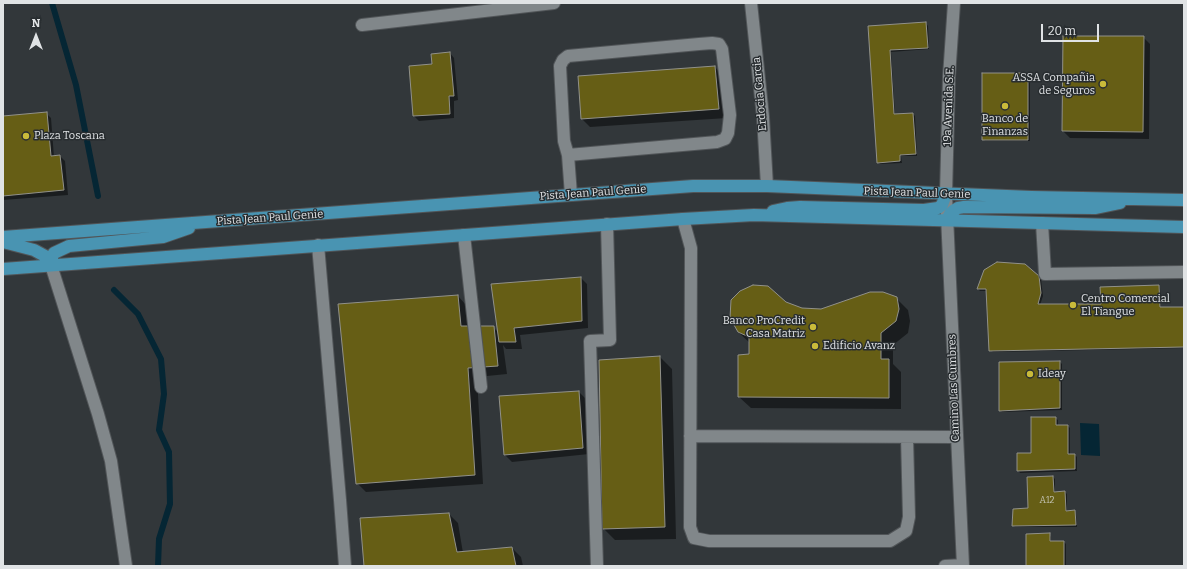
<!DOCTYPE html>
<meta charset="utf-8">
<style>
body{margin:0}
#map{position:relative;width:1187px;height:569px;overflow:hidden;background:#32373a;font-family:Bitter,serif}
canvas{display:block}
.frame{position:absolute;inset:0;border:4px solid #e0e3e5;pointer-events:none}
.north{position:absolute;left:16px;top:16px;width:40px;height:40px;-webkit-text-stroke:3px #282d30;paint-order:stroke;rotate:0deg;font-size:11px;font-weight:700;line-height:16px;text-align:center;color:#e0e3e5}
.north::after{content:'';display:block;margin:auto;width:14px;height:18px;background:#e0e3e5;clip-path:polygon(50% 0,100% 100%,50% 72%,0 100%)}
.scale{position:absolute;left:1041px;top:24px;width:58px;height:18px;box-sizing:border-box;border:2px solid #e0e3e5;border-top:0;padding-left:5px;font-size:12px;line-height:14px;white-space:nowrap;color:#e0e3e5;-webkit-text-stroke:3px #282d30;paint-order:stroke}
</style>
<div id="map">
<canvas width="1187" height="569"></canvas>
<div class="frame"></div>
<div class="north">N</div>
<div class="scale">20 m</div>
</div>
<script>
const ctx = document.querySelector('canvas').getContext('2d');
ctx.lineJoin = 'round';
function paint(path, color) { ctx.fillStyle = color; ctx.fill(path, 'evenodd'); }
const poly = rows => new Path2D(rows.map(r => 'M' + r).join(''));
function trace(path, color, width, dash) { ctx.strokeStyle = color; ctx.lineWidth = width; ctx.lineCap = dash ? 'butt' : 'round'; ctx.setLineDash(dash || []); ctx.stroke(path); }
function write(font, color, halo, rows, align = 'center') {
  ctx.font = font + ' Bitter,serif'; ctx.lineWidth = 3; ctx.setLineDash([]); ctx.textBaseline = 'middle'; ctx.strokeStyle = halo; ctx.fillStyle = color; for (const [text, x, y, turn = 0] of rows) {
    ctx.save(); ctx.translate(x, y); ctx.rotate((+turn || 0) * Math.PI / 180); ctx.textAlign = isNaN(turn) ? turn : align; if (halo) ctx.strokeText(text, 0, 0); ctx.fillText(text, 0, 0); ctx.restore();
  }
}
const water = poly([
 [1080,423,1099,424,1100,456,1081,455]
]);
const shadow = poly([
 [926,23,928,26,929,49,891,52,895,115,913,114,915,116,917,156,901,156,902,163,880,164,878,162,869,27],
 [1143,37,1150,44,1149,139,1070,138,1063,131],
 [450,53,454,58,458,100,454,101,454,118,419,121,414,116,410,67,433,65],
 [715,67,723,76,727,118,590,127,582,119],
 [983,74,1028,74,1030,76,1030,141,985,141,983,139],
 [46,113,51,118,54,157,60,156,65,161,68,195,3,200,3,117],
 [985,271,1039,277,1041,279,1043,296,1040,305,1102,305,1158,286,1160,288,1161,308,1184,308,1184,348,993,352,990,350,987,291,980,291,978,289],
 [581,278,587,284,588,328,520,335,522,349,506,349,503,345,507,374,477,377,483,484,366,492,357,483,458,296,466,305,468,327,493,327,498,332],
 [896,298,908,310,910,321,908,333,893,345,893,364,901,372,901,409,751,408,739,397,750,355,750,343,738,332,785,303,802,309,821,310],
 [660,357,672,369,676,539,615,540,603,528,600,361],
 [1060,362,1062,364,1062,410,1002,412,1000,410],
 [579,392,586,399,589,454,512,462,505,455],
 [1055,418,1058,420,1058,426,1068,426,1070,428,1070,455,1075,455,1077,457,1077,471,1020,473,1018,470,1032,454],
 [1053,477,1055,479,1055,493,1065,492,1067,494,1067,512,1074,511,1076,514,1077,527,1015,527,1013,525,1029,509],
 [449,514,458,523,463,553,512,548,521,557,523,566,365,566],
 [1049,534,1051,537,1051,542,1064,542,1066,544,1066,566,1027,566]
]);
const stream = poly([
 [52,3,76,85,98,196],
 [114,290,138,314,161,359,164,394,159,430,169,452,170,504,159,539,158,566]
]);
const building = poly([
 [926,22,928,48,890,50,894,114,913,113,916,154,900,155,900,161,877,163,868,26,926,22],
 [1063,36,1144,36,1143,132,1062,131,1063,36],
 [450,52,454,96,449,96,450,114,413,116,409,66,432,64,431,54,450,52],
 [715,66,719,109,581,119,578,76,715,66],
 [982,73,1028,73,1028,140,982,140,982,73],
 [47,112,51,156,60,155,64,190,3,196,3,116,47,112],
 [997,262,1025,264,1039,276,1041,293,1038,304,1101,304,1100,287,1159,285,1160,307,1184,307,1184,347,989,351,986,289,977,289,984,270,997,262],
 [581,277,582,321,514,328,516,342,499,342,491,284,581,277],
 [753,285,768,286,786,302,802,308,821,309,870,292,883,292,897,297,899,309,896,321,881,333,881,359,889,359,889,398,738,397,738,355,749,354,749,337,738,332,730,318,731,300,740,291,753,285],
 [458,295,461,326,494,326,498,366,468,368,475,475,356,484,338,304,458,295],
 [660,356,665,527,602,529,599,360,660,356],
 [1060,361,1060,408,999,411,999,362,1060,361],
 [579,391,583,448,504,455,499,396,579,391],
 [1031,417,1056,417,1056,425,1068,425,1068,454,1075,454,1075,469,1017,471,1017,453,1031,453,1031,417],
 [1053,476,1054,492,1065,491,1066,511,1075,510,1076,525,1012,526,1013,509,1028,508,1027,477,1053,476],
 [449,513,457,552,512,547,516,566,364,566,360,518,449,513],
 [1050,533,1050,541,1064,541,1064,566,1026,566,1026,534,1050,533]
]);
const minor = poly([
 [751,3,763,117,767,186],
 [954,3,949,77,946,194,963,566],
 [362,25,554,3],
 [568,155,717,142,725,139,728,133,730,115,722,49,719,44,712,43,699,44,568,56,563,60,560,66,564,141,568,155,571,195],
 [683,219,691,248,690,527,694,538,709,541,890,541,906,531,909,517,907,437],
 [1042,223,1045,274,1184,272],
 [464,235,481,387],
 [318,245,340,500,345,566],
 [51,265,98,414,111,461,126,566],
 [690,436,956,437],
 [597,566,590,341,610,340,607,224],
 [945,566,963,565]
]);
const major = poly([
 [773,211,787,208,800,207,924,210,938,208,942,205,946,194],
 [947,220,950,214,953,211,958,208,964,207,1096,208,1120,203],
 [3,237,693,186,767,186,1031,197,1184,200],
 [3,242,34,250,45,256,48,259,51,265],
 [51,265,52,257,54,253,69,246,163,237,189,228],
 [3,269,683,219,754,215,1184,227]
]);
const markers = [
 [1103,84,4,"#c9bb3a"],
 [1005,106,4,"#c9bb3a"],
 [26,136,4,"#c9bb3a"],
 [1073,305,4,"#c9bb3a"],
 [813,327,4,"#c9bb3a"],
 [815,346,4,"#c9bb3a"],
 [1030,374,4,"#c9bb3a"]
];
const numberNames = [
 ["A12",1047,500]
];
const poiNames = [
 ["ASSA Compañia",1095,78,"right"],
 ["de Seguros",1095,91,"right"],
 ["Banco de",1005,119,"center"],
 ["Finanzas",1005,132,"center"],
 ["Plaza Toscana",34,136],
 ["Centro Comercial",1081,299],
 ["El Tiangue",1081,312],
 ["Banco ProCredit",805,321,"right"],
 ["Casa Matriz",805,334,"right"],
 ["Edificio Avanz",823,346],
 ["Ideay",1038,374]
];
const streetNames = [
 ["Erdocia Garcia",760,94,-95],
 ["19a Avenida S.E.",949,106,-88],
 ["Pista Jean Paul Genie",593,193,-4],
 ["Pista Jean Paul Genie",917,193,2],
 ["Pista Jean Paul Genie",270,218,-4],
 ["Camino Las Cumbres",954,388,-92]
];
paint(water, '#052634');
paint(shadow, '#0007');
trace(stream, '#052634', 6);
paint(building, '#665e15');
trace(building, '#91918a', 1);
trace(minor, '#515558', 14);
trace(major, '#515558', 14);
trace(minor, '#81878a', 12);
trace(major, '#4994b2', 12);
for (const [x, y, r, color] of markers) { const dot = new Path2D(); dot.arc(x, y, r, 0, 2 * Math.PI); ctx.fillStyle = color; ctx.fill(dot); trace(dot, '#282d30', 1.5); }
write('9px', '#c2c2b1', null, numberNames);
write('11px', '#e0e3e5', '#282d30', poiNames, 'left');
write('11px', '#e0e3e5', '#282d30', streetNames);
</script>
